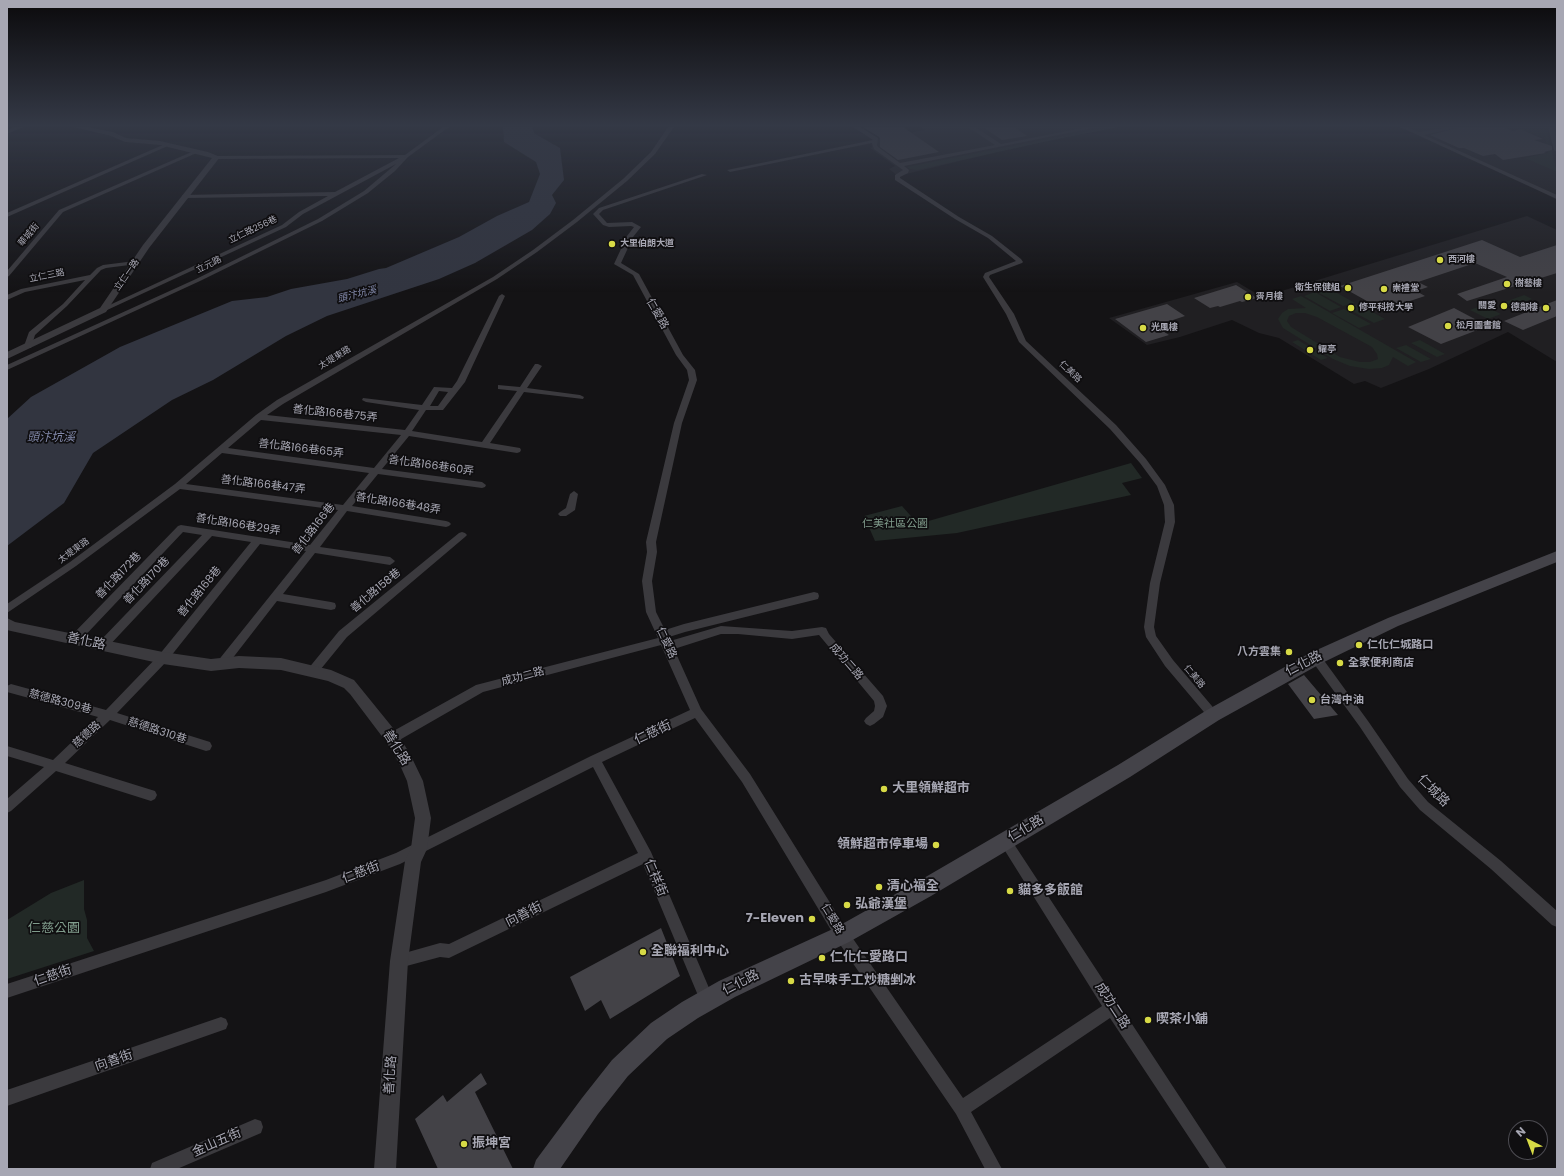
<!DOCTYPE html>
<meta charset="utf-8">
<style>
body{margin:0}
#map{position:relative;width:1564px;height:1176px;overflow:hidden;background:#141315;font-family:Poppins,sans-serif}
canvas{display:block}
.frame{position:absolute;inset:0;border:8px solid #a7a7b3;pointer-events:none}
.north{position:absolute;left:1508px;top:1120px;width:40px;height:40px;box-sizing:border-box;background:#0f0e10;border:1px solid #4c4b51;border-radius:50%;rotate:318deg;font-size:11px;font-weight:700;line-height:16px;text-align:center;color:#a7a7b3}
.north::after{content:'';display:block;margin:auto;width:14px;height:18px;background:#d7da46;clip-path:polygon(50% 0,100% 100%,50% 72%,0 100%)}
</style>
<div id="map">
<canvas width="1564" height="1176"></canvas>
<div class="frame"></div>
<div class="north">N</div>
</div>
<script>
const ctx = document.querySelector('canvas').getContext('2d');
ctx.lineJoin = 'round';
function paint(path, color) { ctx.fillStyle = color; ctx.fill(path, 'evenodd'); }
const poly = rows => new Path2D(rows.map(r => 'M' + r).join(''));
function trace(path, color, width, dash) { ctx.strokeStyle = color; ctx.lineWidth = width; ctx.lineCap = dash ? 'butt' : 'round'; ctx.setLineDash(dash || []); ctx.stroke(path); }
function write(font, color, halo, rows, align = 'center') {
  ctx.font = font + ' Poppins,"Noto Sans TC",sans-serif'; ctx.lineWidth = 3.5; ctx.setLineDash([]); ctx.textBaseline = 'middle'; ctx.strokeStyle = halo; ctx.fillStyle = color; for (const [text, x, y, turn = 0] of rows) {
    ctx.save(); ctx.translate(x, y); ctx.rotate((+turn || 0) * Math.PI / 180); ctx.textAlign = isNaN(turn) ? turn : align; if (halo) ctx.strokeText(text, 0, 0); ctx.fillText(text, 0, 0); ctx.restore();
  }
}
const built = poly([
 [921,127,1117,127,1005,150,898,176,889,169,895,166,870,148,872,147,872,140,925,130],
 [1402,127,1557,127,1557,200,1519,180],
 [1527,216,1557,230,1557,362,1508,332,1429,369,1381,388,1365,381,1354,384,1279,338,1259,333,1232,320,1180,337,1147,345,1109,318,1237,282,1262,297]
]);
const green = poly([
 [1108,127,1118,127,1057,139,917,170,910,169,907,167],
 [1514,127,1546,127,1557,172,1525,158,1548,153,1545,138],
 [1328,288,1355,303,1343,306,1317,292],
 [1315,292,1341,307,1330,311,1304,296],
 [1524,295,1532,299,1511,307,1502,303],
 [1301,296,1416,362,1408,366,1393,357,1389,365,1382,368,1369,369,1350,366,1333,359,1283,328,1278,319,1282,313,1288,309,1306,308,1292,299],
 [1296,313,1305,313,1317,317,1372,347,1377,354,1378,359,1370,362,1360,362,1340,357,1291,327,1287,321,1289,316],
 [1358,304,1385,319,1374,323,1346,308],
 [1483,305,1501,314,1488,319,1470,310],
 [1344,309,1371,324,1359,328,1332,313],
 [1298,340,1328,358,1321,360,1292,342],
 [1420,340,1445,354,1437,357,1411,343],
 [1406,345,1431,359,1421,362,1396,348],
 [1131,463,1142,478,1122,483,1131,495,957,533,875,541,864,516,902,506,918,524],
 [84,880,84,909,87,920,87,938,94,951,7,979,7,920,51,893]
]);
const water = poly([
 [503,127,532,127,534,133,539,136,560,148,564,180,552,195,556,203,550,214,532,230,475,263,439,279,327,316,286,336,213,380,172,400,93,453,64,503,7,546,7,419,31,397,120,347,232,301,267,297,291,289,347,279,379,269,386,268,459,237,497,216,529,202,540,174,536,162,504,142]
]);
const building = poly([
 [863,127,903,127,939,152,898,160,880,147,880,139,879,137],
 [983,127,1014,127,1027,136,1002,140],
 [1461,127,1503,127,1513,131,1520,129,1543,139,1534,140,1552,146,1552,150,1544,152,1546,153,1503,160,1495,154,1483,156,1464,148,1459,148,1430,135],
 [1482,240,1520,257,1557,245,1557,273,1467,301,1457,294,1507,277,1475,263,1418,282,1428,287,1416,291,1425,296,1383,310,1340,286],
 [1236,285,1257,298,1242,302,1240,301,1220,307,1218,306,1210,308,1194,298],
 [1557,300,1557,316,1523,330,1504,321],
 [1167,304,1185,316,1155,326,1169,335,1146,342,1115,319],
 [1454,308,1488,326,1441,344,1408,327],
 [1304,675,1338,715,1314,719,1288,684],
 [661,928,680,976,610,1019,601,1000,585,1011,570,977],
 [481,1073,487,1084,475,1092,513,1169,438,1169,415,1119,443,1095,447,1102]
]);
const minor = poly([
 [15,127,23,127,7,134,7,130,15,127],
 [443,127,449,127,408,157,395,171,368,193,322,221,200,281,7,370,7,365,196,279,318,219,364,191,396,164,303,214,286,227,105,311,101,311,101,309,282,225,299,212,328,196,185,198,182,196,183,195,335,192,399,158,216,159,214,158,214,156,405,155,443,127],
 [668,127,674,127,655,154,627,181,577,222,537,252,497,279,283,404,267,415,405,430,419,410,366,402,362,400,363,398,422,405,434,387,452,388,457,381,499,296,502,294,505,296,465,382,443,410,426,410,412,431,482,442,517,391,498,389,498,385,520,387,535,364,538,364,542,366,527,388,580,395,584,397,583,399,524,392,490,443,520,448,521,450,520,452,517,453,409,436,382,469,482,482,486,485,485,487,482,488,378,474,352,506,446,521,449,522,451,524,449,526,446,527,347,511,320,547,390,557,395,561,393,563,390,565,315,553,283,594,331,602,335,603,336,606,335,609,331,610,277,601,225,668,221,669,217,668,216,665,217,662,306,551,260,544,167,661,117,713,210,742,212,746,210,750,206,751,110,720,65,763,155,791,157,795,155,799,151,801,56,771,11,811,7,813,7,799,44,767,7,756,7,746,53,760,98,717,7,692,7,686,11,684,106,710,159,655,251,542,212,536,106,649,102,650,98,649,97,646,98,643,202,535,183,532,78,643,74,644,70,643,69,640,70,637,178,526,181,525,310,545,338,510,180,489,76,566,7,613,7,604,70,562,175,484,256,415,277,400,493,277,533,250,573,220,623,179,651,152,668,127],
 [439,391,448,392,438,406,430,406,439,391],
 [261,420,401,435,374,468,228,448,261,420],
 [222,453,369,473,343,505,186,484,222,453],
 [853,127,860,127,878,138,877,145,878,147,900,163,995,145,968,127,975,127,1001,144,1087,127,1098,127,904,166,909,170,908,173,900,177,900,178,959,217,992,236,1021,259,1023,262,1022,263,990,275,989,277,1014,314,1026,341,1116,425,1146,459,1165,485,1174,505,1175,522,1160,583,1154,627,1156,636,1173,660,1217,712,1219,715,1217,718,1213,720,1209,718,1165,666,1146,637,1144,627,1150,583,1165,522,1164,505,1157,486,1140,463,1110,429,1019,342,1006,314,983,277,985,273,1016,261,988,238,955,219,895,180,895,175,903,170,874,149,872,143,730,172,727,170,873,140,853,127],
 [1400,127,1407,127,1419,132,1449,127,1460,127,1424,135,1557,195,1557,199,1400,127],
 [1548,127,1554,127,1557,140,1557,152,1554,150,1548,127],
 [165,144,170,145,7,217,7,213,165,144],
 [196,150,201,151,63,212,9,276,7,277,7,271,59,210,196,150],
 [702,174,707,175,603,210,599,214,607,223,632,222,641,227,633,237,621,263,639,274,683,355,695,370,697,380,682,423,656,542,657,552,652,581,656,612,665,630,684,624,814,592,818,593,819,596,818,599,685,632,669,637,670,641,721,626,792,631,822,627,826,628,829,634,883,696,887,706,883,717,874,724,870,726,866,724,864,721,866,718,874,711,875,706,874,701,819,635,792,639,738,634,721,634,674,649,701,709,750,774,847,930,963,1098,1102,1006,1002,846,1000,842,1002,838,1006,836,1010,838,1227,1169,1210,1169,1110,1018,971,1112,1002,1169,985,1169,956,1114,837,940,742,782,695,718,602,762,651,852,712,995,714,1000,712,1005,707,1007,702,1005,643,864,449,958,440,957,399,968,394,966,392,961,394,956,440,943,449,944,638,853,593,767,400,864,326,892,7,998,7,984,326,880,396,853,591,756,690,710,661,645,483,692,396,742,392,743,388,742,386,738,388,734,476,685,658,638,646,612,642,581,647,552,646,542,674,423,689,380,687,370,676,355,633,275,614,264,627,236,634,227,631,226,609,227,603,225,593,214,599,208,702,174],
 [135,261,137,262,137,264,106,268,101,270,67,306,35,335,31,348,25,348,24,346,29,332,63,304,85,280,25,292,7,300,7,295,21,289,90,275,97,268,103,265,135,261],
 [574,491,578,494,575,510,566,516,560,516,558,514,560,512,566,508,570,494,574,491],
 [462,532,465,533,467,535,465,537,347,637,316,675,312,676,308,675,307,672,308,669,339,631,459,533,462,532],
 [1316,654,1320,655,1368,721,1408,779,1428,802,1501,861,1557,911,1557,927,1552,925,1491,869,1420,810,1400,787,1360,727,1312,661,1311,658,1312,655,1316,654],
 [221,1017,226,1019,228,1024,226,1029,7,1106,7,1090,221,1017],
 [255,1119,261,1121,263,1127,261,1133,177,1169,150,1169,152,1163,255,1119]
]);
const tertiary = poly([
 [74,127,87,127,113,132,126,138,160,141,208,152,220,157,149,248,106,312,7,359,7,352,100,308,143,245,212,158,160,145,125,142,111,136,74,127],
 [7,618,15,622,163,652,211,659,239,656,281,658,331,670,354,680,397,733,410,754,423,781,431,818,427,849,421,862,408,961,396,1169,374,1169,390,961,405,861,411,848,415,818,407,781,399,763,387,743,350,694,344,688,328,681,281,670,239,668,211,671,163,664,11,631,7,630,7,618]
]);
const secondary = poly([
 [1557,551,1557,562,1398,626,1322,663,1219,720,1130,777,931,896,849,942,735,997,698,1018,667,1039,628,1076,598,1114,560,1169,533,1169,536,1160,582,1098,612,1060,651,1023,682,1002,719,981,835,928,917,882,1118,765,1207,710,1310,653,1388,618,1557,551]
]);
const markers = [
 [612,244,4,"#d7da46"],
 [1440,260,4,"#d7da46"],
 [1507,284,4,"#d7da46"],
 [1348,288,4,"#d7da46"],
 [1384,289,4,"#d7da46"],
 [1248,297,4,"#d7da46"],
 [1504,306,4,"#d7da46"],
 [1351,308,4,"#d7da46"],
 [1546,308,4,"#d7da46"],
 [1448,326,4,"#d7da46"],
 [1143,328,4,"#d7da46"],
 [1310,350,4,"#d7da46"],
 [1359,645,4,"#d7da46"],
 [1289,652,4,"#d7da46"],
 [1340,663,4,"#d7da46"],
 [1312,700,4,"#d7da46"],
 [884,789,4,"#d7da46"],
 [936,845,4,"#d7da46"],
 [879,887,4,"#d7da46"],
 [1010,891,4,"#d7da46"],
 [847,905,4,"#d7da46"],
 [812,919,4,"#d7da46"],
 [643,952,4,"#d7da46"],
 [822,958,4,"#d7da46"],
 [791,981,4,"#d7da46"],
 [1148,1020,4,"#d7da46"],
 [464,1144,4,"#d7da46"]
];
const farStreetnames = [
 ["立仁路256巷",253,230,-25],
 ["華城街",29,235,-50],
 ["立元路",209,265,-26],
 ["立仁一路",127,275,-55],
 ["立仁三路",47,276,-11],
 ["太堤東路",335,358,-31],
 ["仁美路",1070,372,43],
 ["太堤東路",74,551,-36],
 ["仁美路",1194,677,50]
];
const farPoinames = [
 ["大里伯朗大道",620,244],
 ["西河樓",1448,260],
 ["樹藝樓",1515,284],
 ["衛生保健組",1340,288,"right"],
 ["崇禮堂",1392,289],
 ["霽月樓",1256,297],
 ["關愛",1496,306,"right"],
 ["修平科技大學",1359,308],
 ["德鄰樓",1538,308,"right"],
 ["松月圖書館",1456,326],
 ["光風樓",1151,328],
 ["耀亭",1318,350]
];
const farWaternames = [
 ["頭汴坑溪",357,295,-14]
];
const streetNames = [
 ["仁愛路",657,314,60],
 ["善化路166巷75弄",335,414,6],
 ["善化路166巷65弄",301,449,7],
 ["善化路166巷60弄",431,466,8],
 ["善化路166巷47弄",263,485,7],
 ["善化路166巷48弄",398,504,9],
 ["善化路166巷29弄",238,525,9],
 ["善化路166巷",314,529,-52],
 ["善化路172巷",119,576,-46],
 ["善化路170巷",147,581,-46],
 ["善化路158巷",376,591,-40],
 ["善化路168巷",200,592,-51],
 ["仁愛路",666,643,65],
 ["成功二路",846,662,49],
 ["成功二路",523,677,-15],
 ["慈德路309巷",60,702,15],
 ["慈德路310巷",157,731,18],
 ["慈德路",87,735,-43],
 ["仁愛路",832,919,59]
];
const parkNames = [
 ["仁美社區公園",895,524]
];
const poiNames = [
 ["仁化仁城路口",1367,645],
 ["八方雲集",1281,652,"right"],
 ["全家便利商店",1348,663],
 ["台灣中油",1320,700]
];
const waterNames = [
 ["頭汴坑溪",51,438]
];
const nearStreetnames = [
 ["善化路",86,642,12],
 ["仁化路",1304,664,-27],
 ["仁慈街",653,733,-25],
 ["善化路",396,748,58],
 ["仁城路",1433,791,45],
 ["仁化路",1026,829,-31],
 ["仁慈街",361,873,-21],
 ["仁祥街",655,878,67],
 ["向善街",524,915,-26],
 ["仁慈街",53,976,-19],
 ["仁化路",741,983,-27],
 ["成功二路",1112,1006,57],
 ["向善街",114,1061,-19],
 ["善化路",391,1075,-86],
 ["金山五街",217,1143,-24]
];
const nearPoinames = [
 ["大里領鮮超市",892,789],
 ["領鮮超市停車場",928,845,"right"],
 ["清心福全",887,887],
 ["貓多多飯館",1018,891],
 ["弘爺漢堡",855,905],
 ["7-Eleven",804,919,"right"],
 ["全聯福利中心",651,952],
 ["仁化仁愛路口",830,958],
 ["古早味手工炒糖剉冰",799,981],
 ["喫茶小舖",1156,1020],
 ["振坤宮",472,1144]
];
const nearParknames = [
 ["仁慈公園",54,929]
];
paint(built, '#201f22');
paint(green, '#222926');
paint(water, '#323540');
paint(building, '#434247');
paint(minor, '#3b3a3e');
paint(tertiary, '#3b3a3e');
paint(secondary, '#444349');
const sky = ctx.createLinearGradient(0, 0, 0, 292);
sky.addColorStop(0, '#0b0a0c');
sky.addColorStop(0.43, '#343946');
sky.addColorStop(1, '#34394600');
ctx.fillStyle = sky;
ctx.fillRect(0, 0, 1564, 292);
for (const [x, y, r, color] of markers) { const dot = new Path2D(); dot.arc(x, y, r, 0, 2 * Math.PI); ctx.fillStyle = color; ctx.fill(dot); trace(dot, '#0f0e10', 1.5); }
write('9px', '#a7a7b3', '#0f0e10', farStreetnames);
write('bold 9px', '#a7a7b3', '#0f0e10', farPoinames, 'left');
write('italic 10px', '#8289aa', '#0f0e10', farWaternames);
write('11px', '#a7a7b3', '#0f0e10', streetNames);
write('11px', '#809c8c', '#0f0e10', parkNames);
write('bold 11px', '#a7a7b3', '#0f0e10', poiNames, 'left');
write('italic 12px', '#8289aa', '#0f0e10', waterNames);
write('13px', '#a7a7b3', '#0f0e10', nearStreetnames);
write('bold 13px', '#a7a7b3', '#0f0e10', nearPoinames, 'left');
write('13px', '#809c8c', '#0f0e10', nearParknames);
</script>
